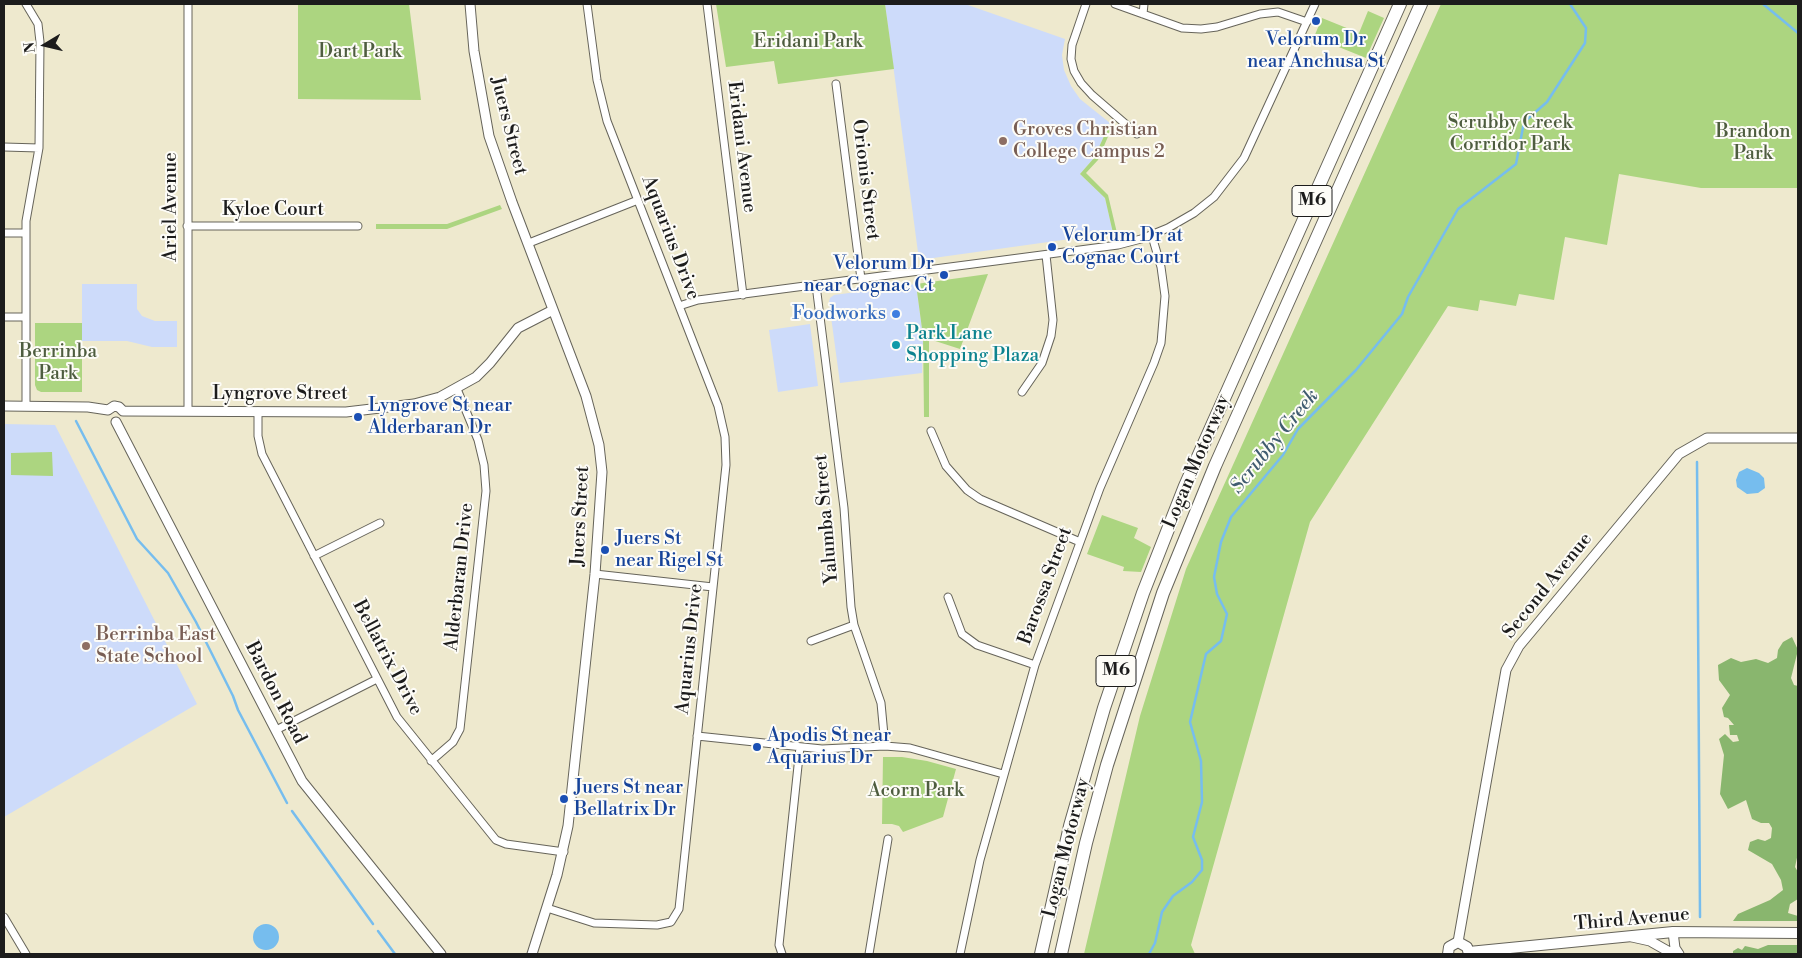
<!DOCTYPE html>
<style>
body{margin:0}
#map{position:relative;width:1802px;height:958px;overflow:hidden;background:#eee9ce;font-family:"Libre Bodoni",serif}
canvas{display:block}
.frame{position:absolute;inset:0;border:5px solid #1c1c1c;pointer-events:none}
.north{position:absolute;left:20px;top:20px;width:50px;height:50px;-webkit-text-stroke:4px #fdfcf7;paint-order:stroke;rotate:261deg;font-size:14px;font-weight:700;line-height:20px;text-align:center;color:#1c1c1c}
.north::after{content:'';display:block;margin:auto;width:18px;height:22px;background:#1c1c1c;clip-path:polygon(50% 0,100% 100%,50% 72%,0 100%)}
</style>
<div id="map">
<canvas width="1802" height="958"></canvas>
<div class="frame"></div>
<div class="north">N</div>
</div>
<script>
const ctx = document.querySelector('canvas').getContext('2d');
ctx.lineJoin = 'round';
function paint(path, color) { ctx.fillStyle = color; ctx.fill(path, 'evenodd'); }
const poly = rows => new Path2D(rows.map(r => 'M' + r).join(''));
function trace(path, color, width, dash) { ctx.strokeStyle = color; ctx.lineWidth = width; ctx.lineCap = dash ? 'butt' : 'round'; ctx.setLineDash(dash || []); ctx.stroke(path); }
function write(font, color, halo, rows, align = 'center') {
  ctx.font = font + ' "Libre Bodoni",serif'; ctx.lineWidth = 4; ctx.setLineDash([]); ctx.textBaseline = 'middle'; ctx.strokeStyle = halo; ctx.fillStyle = color; for (const [text, x, y, turn = 0] of rows) {
    ctx.save(); ctx.translate(x, y); ctx.rotate((+turn || 0) * Math.PI / 180); ctx.textAlign = isNaN(turn) ? turn : align; if (halo) ctx.strokeText(text, 0, 0); ctx.fillText(text, 0, 0); ctx.restore();
  }
}
const built = poly([
 [885,4,965,4,1065,39,1062,55,1064,70,1071,86,1080,99,1110,123,1094,158,1080,174,1105,198,1113,233,919,260],
 [82,284,137,284,137,309,142,316,155,321,177,321,177,347,152,347,127,341,82,341],
 [916,284,923,336,922,373,840,383,829,302,830,298,834,295],
 [810,324,818,386,778,392,769,330],
 [4,424,55,425,197,704,4,817]
]);
const green = poly([
 [298,4,409,4,421,100,298,99],
 [716,4,885,4,894,69,778,84,774,61,726,67],
 [1441,4,1798,4,1798,188,1701,188,1619,174,1607,245,1565,237,1554,300,1519,294,1516,306,1480,300,1478,311,1448,306,1310,522,1191,945,1195,954,1084,954,1140,716,1186,569],
 [1368,11,1384,18,1366,58,1314,37,1322,18,1359,33],
 [1110,123,1113,125,1098,160,1086,173,1108,195,1117,233,1113,233,1105,198,1080,174,1094,158],
 [500,205,502,209,447,229,376,229,376,224,447,224],
 [988,274,960,349,929,339,929,417,924,417,923,336,916,284],
 [35,323,82,323,82,392,41,392,37,390,35,385],
 [52,452,53,476,11,475,11,453],
 [1102,515,1138,528,1134,538,1151,547,1141,572,1123,571,1124,567,1087,554],
 [883,757,902,757,927,761,956,769,943,817,903,832,899,826,892,824,882,824]
]);
const forest = poly([
 [1792,637,1798,650,1791,678,1794,685,1798,686,1798,853,1795,867,1798,872,1798,899,1790,904,1788,913,1798,916,1798,921,1733,921,1738,914,1770,900,1783,890,1781,880,1772,864,1748,850,1750,842,1758,839,1765,841,1771,838,1772,828,1769,823,1761,823,1752,819,1746,800,1728,809,1720,794,1724,755,1719,739,1725,734,1733,742,1739,741,1737,735,1730,735,1729,725,1734,725,1728,718,1724,717,1722,708,1730,695,1719,680,1718,665,1731,658,1741,662,1756,659,1768,663,1777,658,1778,650,1783,642],
 [1768,945,1798,945,1798,954,1733,954,1733,951,1738,948,1742,950,1745,946,1758,949]
]);
const water = poly([
 [1747,468,1759,473,1764,478,1765,488,1758,493,1747,494,1737,487,1736,480,1739,472],
 '253 937a13 13 0 1 1 26 0a13 13 0 1 1-26 0Z'
]);
const stream = poly([
 [1763,4,1798,33],
 [76,421,137,539,168,573,196,622,233,696,238,710,287,803],
 [1697,462,1700,917],
 [292,811,373,924],
 [378,931,395,954],
 [1149,954,1155,943,1162,912,1173,896,1192,882,1202,870,1202,860,1193,837,1202,802,1201,761,1190,722,1206,654,1221,641,1227,614,1217,594,1214,577,1221,542,1231,517,1283,455,1298,429,1356,370,1402,314,1408,297,1458,209,1516,164,1524,122,1547,102,1585,43,1586,28,1570,4]
]);
const minor = poly([
 [26,4,38,24,40,42,39,148,26,221,26,406],
 [188,4,188,410],
 [707,4,743,295],
 [1086,4,1072,45,1071,59,1074,71,1081,83,1092,95,1137,134],
 [1115,4,1182,28,1201,29,1217,27,1260,14,1278,12,1307,22],
 [1143,14,1144,4],
 [836,84,861,279],
 [4,147,39,148],
 [187,226,358,226],
 [4,233,26,233],
 [529,243,638,200],
 [816,285,844,508,851,607,854,625,881,703,885,746],
 [679,306,698,300,1118,245,1141,239,1168,228,1194,213,1214,197,1244,158,1315,4],
 [4,317,26,317],
 [1022,392,1042,363,1051,336,1053,320,1046,255],
 [258,411,258,436,262,454,397,717,496,840,506,844,564,852],
 [931,431,946,466,967,490,980,499,1080,542],
 [314,556,380,523],
 [595,574,713,587],
 [948,597,962,634,977,645,1035,665],
 [811,641,854,625],
 [276,730,377,679],
 [697,736,822,749,885,746,910,748,1003,774],
 [431,761,453,742,460,729,486,491,484,465,478,440,457,389],
 [547,908,594,923,657,925,671,922,679,909,726,465,725,437,718,406,607,121,597,80,587,4],
 [4,917,26,954],
 [782,954,779,945,800,747],
 [869,954,888,839],
 [960,954,980,860,1035,665,1100,488,1154,363,1161,343,1165,296,1161,267,1152,236]
]);
const tertiary = poly([
 [470,4,474,51,489,136,512,202,586,396,599,445,602,472,595,574,568,826,557,875,532,954],
 [4,406,88,407,108,410],
 [108,410,114,406,119,407,123,411],
 [123,411,346,412,414,404,440,397,476,377,490,363,518,328,553,310],
 [116,422,302,781,441,954],
 [1673,932,1675,948,1679,954],
 [1632,937,1650,941,1673,954],
 [1458,942,1506,670,1519,646,1679,454,1707,438,1798,438]
]);
const secondary = poly([
 [1469,952,1673,932,1798,933],
 [1448,954,1449,947,1458,942,1467,947,1469,954]
]);
const motorway = poly([
 [1041,954,1070,826,1085,774,1104,708,1143,593,1185,486,1400,4],
 [1061,954,1086,843,1107,765,1163,593,1215,466,1421,4]
]);
const markers = [
 [1316,21,5,"#1a4fb4"],
 [1003,141,5,"#8d6e63"],
 [1052,247,5,"#1a4fb4"],
 [944,275,5,"#1a4fb4"],
 [896,314,5,"#3f7fe0"],
 [896,345,5,"#0f9aa8"],
 [358,417,5,"#1a4fb4"],
 [605,550,5,"#1a4fb4"],
 [86,646,5,"#8d6e63"],
 [757,747,5,"#1a4fb4"],
 [564,799,5,"#1a4fb4"]
];
const shields = [
 [1312,201,40],
 [1116,671,40]
];
const shieldNames = [
 ["M6",1312,201],
 ["M6",1116,671]
];
const transitNames = [
 ["Velorum Dr",1316,40,"center"],
 ["near Anchusa St",1316,62,"center"],
 ["Velorum Dr at",1062,236],
 ["Cognac Court",1062,258],
 ["Velorum Dr",934,264,"right"],
 ["near Cognac Ct",934,286,"right"],
 ["Lyngrove St near",368,406],
 ["Alderbaran Dr",368,428],
 ["Juers St",615,539],
 ["near Rigel St",615,561],
 ["Apodis St near",767,736],
 ["Aquarius Dr",767,758],
 ["Juers St near",574,788],
 ["Bellatrix Dr",574,810]
];
const parkNames = [
 ["Eridani Park",808,42],
 ["Dart Park",360,52],
 ["Scrubby Creek",1510,123],
 ["Corridor Park",1510,145],
 ["Brandon",1753,132],
 ["Park",1753,154],
 ["Berrinba",58,352],
 ["Park",58,374],
 ["Acorn Park",916,791]
];
const streetNames = [
 ["Juers Street",508,126,76],
 ["Eridani Avenue",741,147,83],
 ["Orionis Street",865,180,83],
 ["Ariel Avenue",171,207,-90],
 ["Kyloe Court",273,210],
 ["Aquarius Drive",670,238,69],
 ["Lyngrove Street",280,394],
 ["Logan Motorway",1197,462,-67],
 ["Juers Street",581,516,-87],
 ["Yalumba Street",827,519,-95],
 ["Alderbaran Drive",460,577,-84],
 ["Barossa Street",1046,586,-70],
 ["Second Avenue",1548,586,-51],
 ["Aquarius Drive",690,649,-84],
 ["Bellatrix Drive",387,658,62],
 ["Bardon Road",275,693,63],
 ["Logan Motorway",1067,848,-76],
 ["Third Avenue",1632,920,-5]
];
const educationNames = [
 ["Groves Christian",1013,130],
 ["College Campus 2",1013,152],
 ["Berrinba East",96,635],
 ["State School",96,657]
];
const shopNames = [
 ["Foodworks",886,314]
];
const cultureNames = [
 ["Park Lane",906,334],
 ["Shopping Plaza",906,356]
];
const waterNames = [
 ["Scrubby Creek",1275,442,-51]
];
paint(built, '#cddbfa');
paint(green, '#acd580');
paint(forest, '#89b66e');
paint(water, '#76bdee');
trace(stream, '#76bdee', 2.5);
trace(minor, '#66645a', 9);
trace(tertiary, '#66645a', 11);
trace(secondary, '#66645a', 12);
trace(motorway, '#66645a', 14);
trace(minor, '#fff', 7);
trace(tertiary, '#fff', 9);
trace(secondary, '#fff', 10);
trace(motorway, '#fff', 12);
for (const [x, y, r, color] of markers) { const dot = new Path2D(); dot.arc(x, y, r, 0, 2 * Math.PI); ctx.fillStyle = color; ctx.fill(dot); trace(dot, '#fdfcf7', 2); }
for (const [x, y, w] of shields) { const box = new Path2D(); box.roundRect(x - w / 2, y - 15.5, w, 31, 4); ctx.fillStyle = '#fdfcf7'; ctx.fill(box); trace(box, '#1c1c1c', 1); }
write('bold 18px', '#1c1c1c', null, shieldNames);
write('19px', '#164399', '#fdfcf7', transitNames, 'left');
write('19px', '#4e5d3f', '#fdfcf7', parkNames);
write('19px', '#1c1c1c', '#fdfcf7', streetNames);
write('19px', '#785e54', '#fdfcf7', educationNames, 'left');
write('19px', '#366cbe', '#fdfcf7', shopNames, 'right');
write('19px', '#0d838f', '#fdfcf7', cultureNames, 'left');
write('italic 20px', '#405c70', '#fdfcf7', waterNames);
</script>
